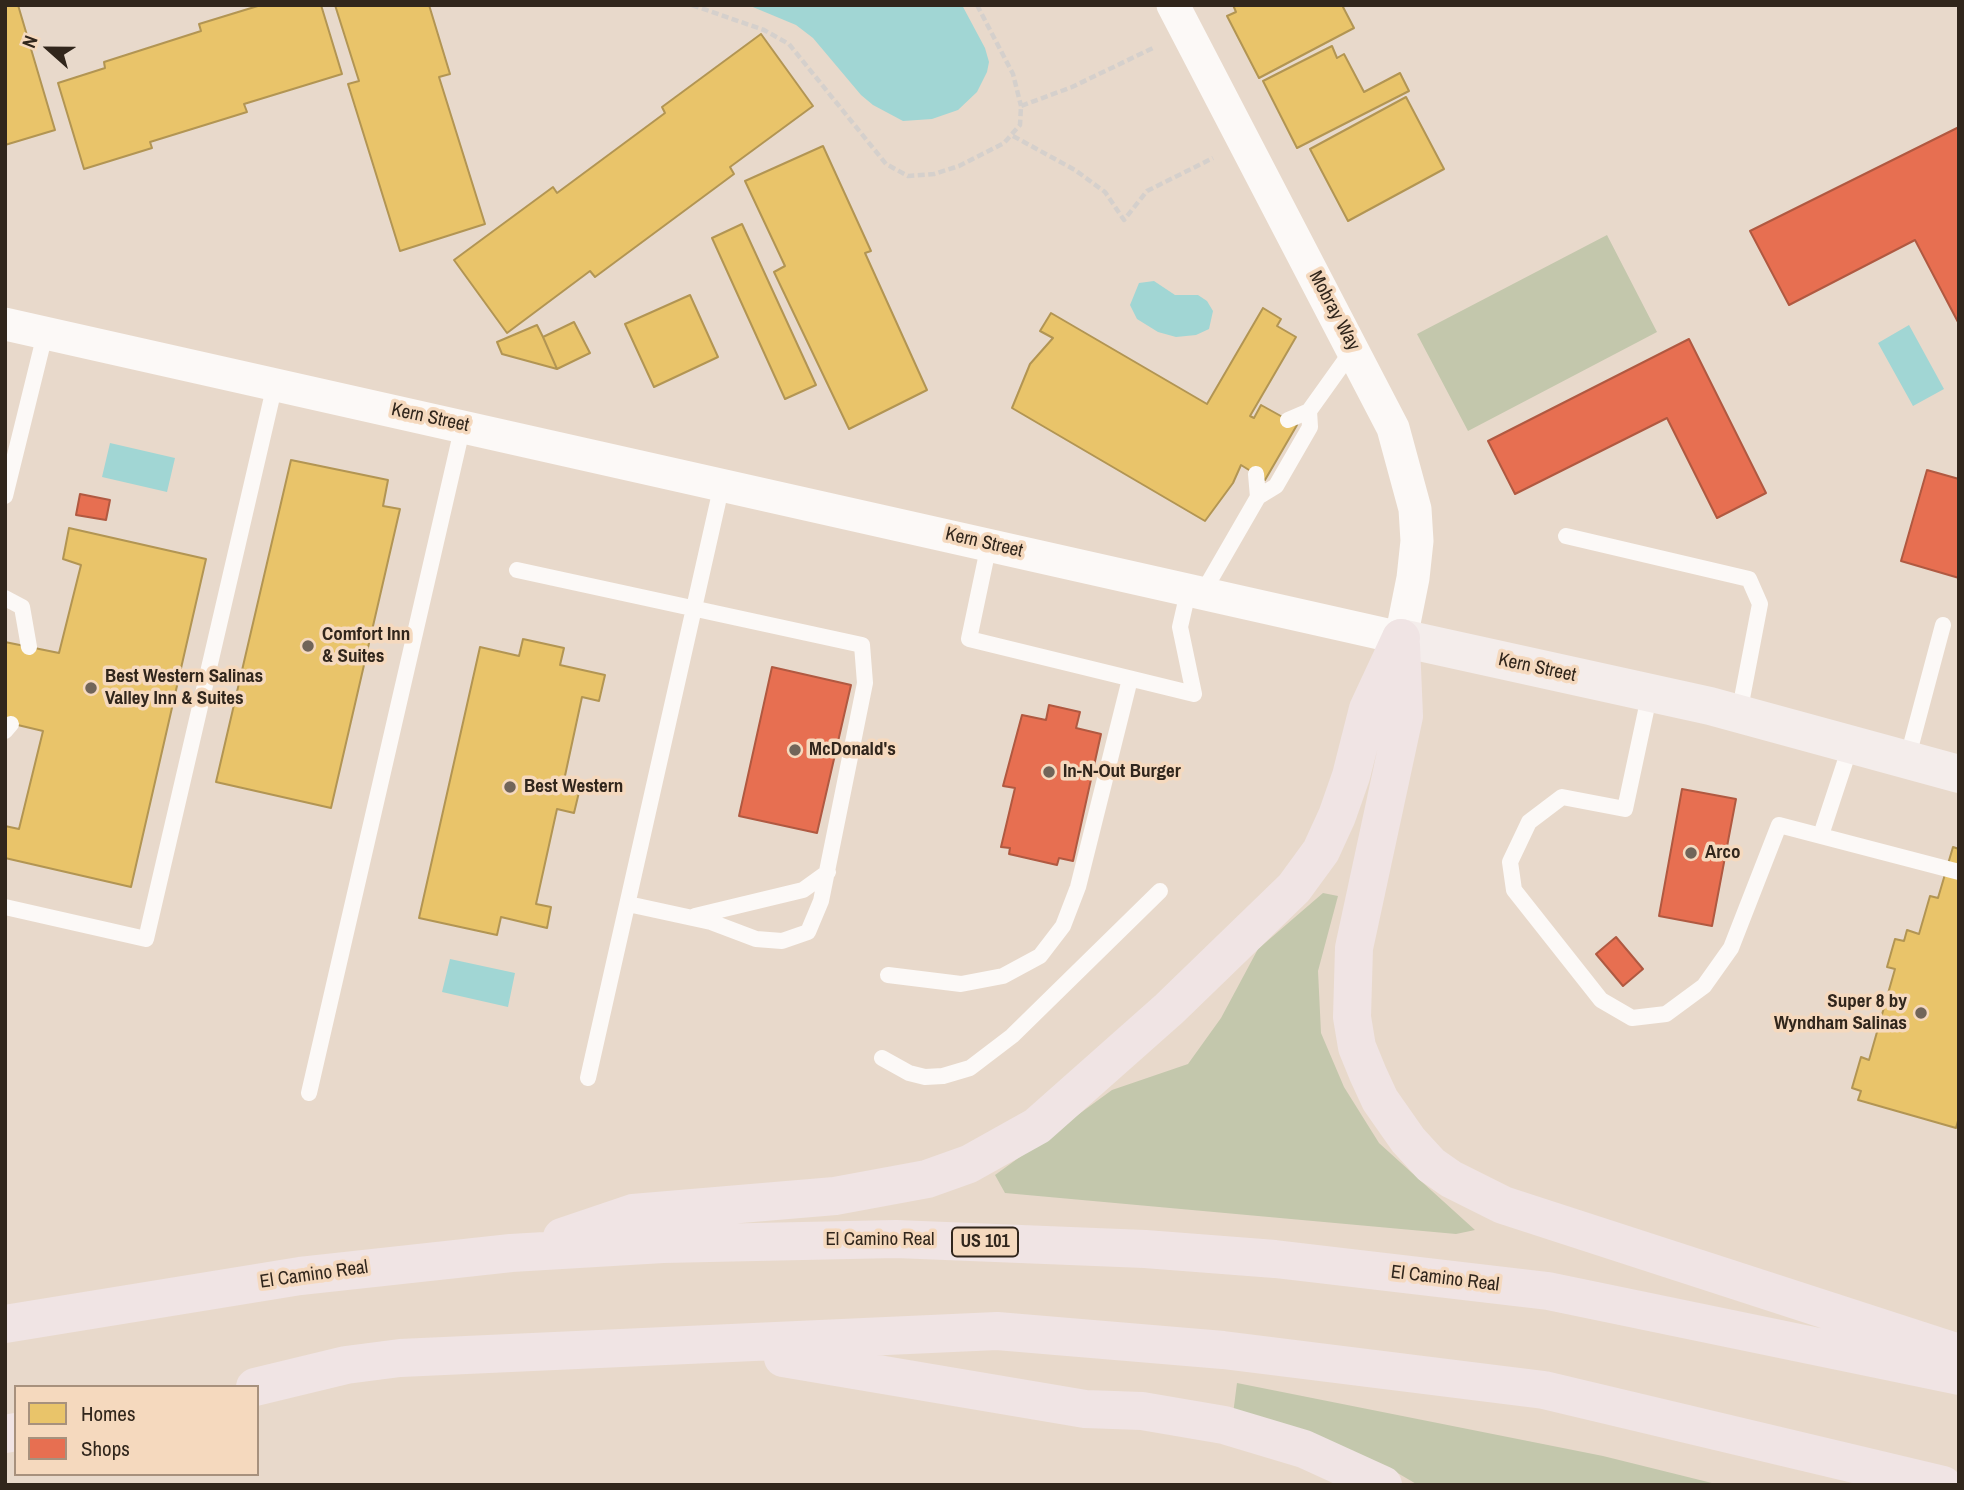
<!DOCTYPE html>
<style>
body{margin:0}
#map{position:relative;width:1964px;height:1490px;overflow:hidden;background:#e8d9cb;font-family:"Archivo Narrow",sans-serif}
canvas{display:block}
.frame{position:absolute;inset:0;border:7px solid #31261c;pointer-events:none}
.legend{position:absolute;left:14px;top:1385px;width:245px;height:91px;box-sizing:border-box;background:#f5d9be;border:2px solid #a7917d;margin:0;padding:9px 12px;list-style:none;font-size:21px;color:#31261c}
.legend li{display:flex;align-items:center;gap:14px;height:35px}
.legend b{width:35px;border:2px solid #a7917d}
.north{position:absolute;left:14px;top:14px;width:70px;height:70px;-webkit-text-stroke:5px #f5d9be;paint-order:stroke;rotate:291deg;font-size:19px;font-weight:700;line-height:28px;text-align:center;color:#31261c}
.north::after{content:'';display:block;margin:auto;width:24px;height:32px;background:#31261c;clip-path:polygon(50% 0,100% 100%,50% 72%,0 100%)}
</style>
<div id="map">
<canvas width="1964" height="1490"></canvas>
<div class="frame"></div>
<ul class="legend">
<li><b style="height:19px;background:#e9c46a"></b>Homes</li>
<li><b style="height:19px;background:#e76f51"></b>Shops</li>
</ul>
<div class="north">N</div>
</div>
<script>
const ctx = document.querySelector('canvas').getContext('2d');
ctx.lineJoin = 'round';
function paint(path, color) { ctx.fillStyle = color; ctx.fill(path, 'evenodd'); }
const poly = rows => new Path2D(rows.map(r => 'M' + r).join(''));
function trace(path, color, width, dash) { ctx.strokeStyle = color; ctx.lineWidth = width; ctx.lineCap = dash ? 'butt' : 'round'; ctx.setLineDash(dash || []); ctx.stroke(path); }
function write(font, color, halo, rows, align = 'center') {
  ctx.font = font + ' "Archivo Narrow",sans-serif'; ctx.lineWidth = 7; ctx.setLineDash([]); ctx.textBaseline = 'middle'; ctx.strokeStyle = halo; ctx.fillStyle = color; for (const [text, x, y, turn = 0] of rows) {
    ctx.save(); ctx.translate(x, y); ctx.rotate((+turn || 0) * Math.PI / 180); ctx.textAlign = isNaN(turn) ? turn : align; if (halo) ctx.strokeText(text, 0, 0); ctx.fillText(text, 0, 0); ctx.restore();
  }
}
const green = poly([
 [1607,235,1657,332,1468,431,1417,334],
 [1323,893,1338,896,1318,971,1321,1033,1344,1087,1379,1143,1475,1230,1456,1234,1005,1193,995,1175,1112,1090,1188,1064,1221,1018,1258,949],
 [1237,1383,1603,1456,1720,1485,1418,1485,1389,1468,1233,1414]
]);
const water = poly([
 [748,5,962,5,985,48,989,62,987,72,977,92,958,110,932,119,903,121,873,105,861,95,813,38,796,25],
 [1154,281,1175,295,1198,295,1207,301,1213,311,1209,329,1196,335,1176,337,1158,332,1137,319,1130,305,1139,283],
 [1909,325,1944,389,1913,406,1878,343],
 [110,443,175,458,167,492,102,477],
 [450,959,515,973,508,1007,442,992]
]);
const homes = poly([
 [5,5,18,5,55,130,5,145,5,5],
 [261,5,321,5,342,74,244,104,247,112,150,142,152,148,84,169,58,83,105,68,104,62,201,31,199,24,261,5],
 [335,5,429,5,450,74,439,77,485,224,400,251,348,84,359,81,335,5],
 [1233,5,1346,5,1343,7,1354,28,1259,78,1227,16,1236,12,1233,5],
 [761,34,813,106,730,167,734,174,595,277,590,271,507,333,454,260,553,187,557,193,665,113,662,107,761,34],
 [1332,46,1337,58,1344,54,1364,92,1400,73,1409,91,1297,148,1263,81,1332,46],
 [1406,97,1444,169,1348,221,1310,149,1406,97],
 [823,146,871,251,865,253,927,390,849,429,774,272,785,266,745,181,823,146],
 [742,224,816,385,785,399,712,238,742,224],
 [690,295,718,357,654,387,625,324,690,295],
 [1263,308,1281,319,1277,326,1296,337,1250,416,1254,418,1261,405,1297,425,1265,480,1241,465,1233,483,1205,521,1012,408,1030,364,1053,338,1040,331,1051,313,1207,404,1263,308],
 [574,322,590,353,557,369,543,337,574,322],
 [537,325,543,337,557,369,502,354,497,342,537,325],
 [291,460,388,480,383,506,400,509,331,808,216,782,291,460],
 [69,528,206,559,131,887,5,858,5,826,19,829,43,731,5,722,5,642,59,653,81,565,63,559,69,528],
 [523,639,564,648,560,665,605,675,599,701,582,697,563,785,580,788,574,813,557,809,536,904,551,907,547,928,501,917,497,935,419,918,480,647,519,656,523,639],
 [1953,847,1959,849,1959,1117,1956,1128,1858,1100,1861,1091,1852,1088,1861,1057,1869,1060,1895,969,1887,967,1895,939,1904,941,1907,930,1919,934,1930,896,1938,898,1953,847]
]);
const shops = poly([
 [1959,127,1959,324,1915,240,1789,305,1750,231,1959,127],
 [1689,339,1766,493,1717,518,1667,418,1515,494,1488,441,1689,339],
 [1927,470,1959,479,1959,578,1901,561,1927,470],
 [80,494,110,500,106,520,76,515,80,494],
 [772,667,851,685,817,833,739,816,772,667],
 [1049,705,1080,712,1076,728,1101,734,1073,861,1059,858,1057,865,1009,854,1010,848,1001,847,1015,788,1003,786,1022,715,1046,720,1049,705],
 [1682,789,1736,799,1712,926,1659,916,1682,789],
 [1616,937,1643,969,1623,986,1596,954,1616,937]
]);
const path = poly([
 [692,5,764,30,789,44,886,164,908,176,934,174,959,166,1004,143,1020,125,1021,106,1072,87,1155,47],
 [977,5,1013,74,1021,106],
 [1013,136,1075,170,1105,192,1124,220,1147,191,1213,158]
]);
const service = poly([
 [1288,420,1309,411],
 [1256,474,1258,497],
 [5,496,45,334],
 [1566,536,1749,579,1760,604,1739,714],
 [989,544,969,639,1194,694,1180,627,1188,592],
 [517,570,862,645,865,683,821,901,808,932,782,941,756,939,711,922,628,904],
 [1202,594,1258,497,1276,486,1310,427,1309,411,1354,348],
 [5,598,22,607,29,647],
 [1650,692,1625,809,1562,797,1529,822,1510,862,1514,890,1601,1000,1632,1018,1666,1014,1704,986,1731,948,1779,825,1959,872],
 [5,731,11,724],
 [1907,760,1943,625],
 [1821,835,1851,744],
 [5,907,146,939,275,384],
 [695,916,803,890,828,872],
 [888,975,961,984,1003,976,1040,956,1063,926,1078,887,1130,679],
 [882,1058,909,1073,925,1077,943,1076,970,1068,1012,1036,1160,891],
 [588,1078,722,484],
 [309,1093,463,425]
]);
const minor = poly([
 [5,324,1401,638,1413,578,1417,541,1415,509,1393,428,1173,5]
]);
const primary = poly([
 [1401,638,1710,706,1959,774]
]);
const motorway = poly([
 [1401,645,1404,716,1354,948,1352,1017,1357,1047,1368,1074,1380,1100,1408,1140,1431,1165,1451,1179,1503,1205,1959,1353],
 [562,1237,633,1213,835,1196,927,1179,969,1164,1037,1126,1169,1009,1294,888,1321,851,1337,816,1351,776,1368,709,1401,638],
 [5,1324,300,1276,511,1253,663,1244,896,1239,1145,1249,1275,1259,1548,1291,1959,1376],
 [783,1358,1085,1409,1142,1411,1224,1425,1304,1449,1383,1485],
 [255,1387,346,1365,400,1358,997,1331,1223,1350,1544,1390,1943,1485],
 [5,1434,16,1432]
]);
const markers = [
 [308,646,7,"#716559"],
 [91,688,7,"#716559"],
 [795,750,7,"#716559"],
 [1049,772,7,"#716559"],
 [510,787,7,"#716559"],
 [1691,853,7,"#716559"],
 [1921,1013,7,"#716559"]
];
const shields = [
 [985,1242,66]
];
const shieldNames = [
 ["US 101",985,1242]
];
const streetNames = [
 ["Mobray Way",1334,311,62],
 ["Kern Street",430,418,12],
 ["Kern Street",984,543,13],
 ["Kern Street",1537,668,12],
 ["El Camino Real",880,1240],
 ["El Camino Real",314,1275,-8],
 ["El Camino Real",1445,1279,7]
];
const poiNames = [
 ["Comfort Inn",322,635],
 ["& Suites",322,657],
 ["Best Western Salinas",105,677],
 ["Valley Inn & Suites",105,699],
 ["McDonald's",809,750],
 ["In-N-Out Burger",1063,772],
 ["Best Western",524,787],
 ["Arco",1705,853],
 ["Super 8 by",1907,1002,"right"],
 ["Wyndham Salinas",1907,1024,"right"]
];
paint(green, '#c3c7ac');
paint(water, '#a1d6d4');
paint(homes, '#e9c46a');
trace(homes, '#b29553', 2);
paint(shops, '#e76f51');
trace(shops, '#b05941', 2);
trace(path, '#d5d0cc', 4.5, [7, 3.5]);
trace(service, '#fcf9f7', 16);
trace(minor, '#fcf9f7', 33);
trace(primary, '#f4edeb', 38);
trace(motorway, '#f0e4e4', 38);
for (const [x, y, r, color] of markers) { const dot = new Path2D(); dot.arc(x, y, r, 0, 2 * Math.PI); ctx.fillStyle = color; ctx.fill(dot); trace(dot, '#f5d9be', 2.5); }
for (const [x, y, w] of shields) { const box = new Path2D(); box.roundRect(x - w / 2, y - 14.5, w, 29, 5); ctx.fillStyle = '#f5d9be'; ctx.fill(box); trace(box, '#31261c', 2); }
write('bold 18px', '#31261c', null, shieldNames);
write('19px', '#31261c', '#f5d9be', streetNames);
write('bold 19px', '#31261c', '#f5d9be', poiNames, 'left');
</script>
